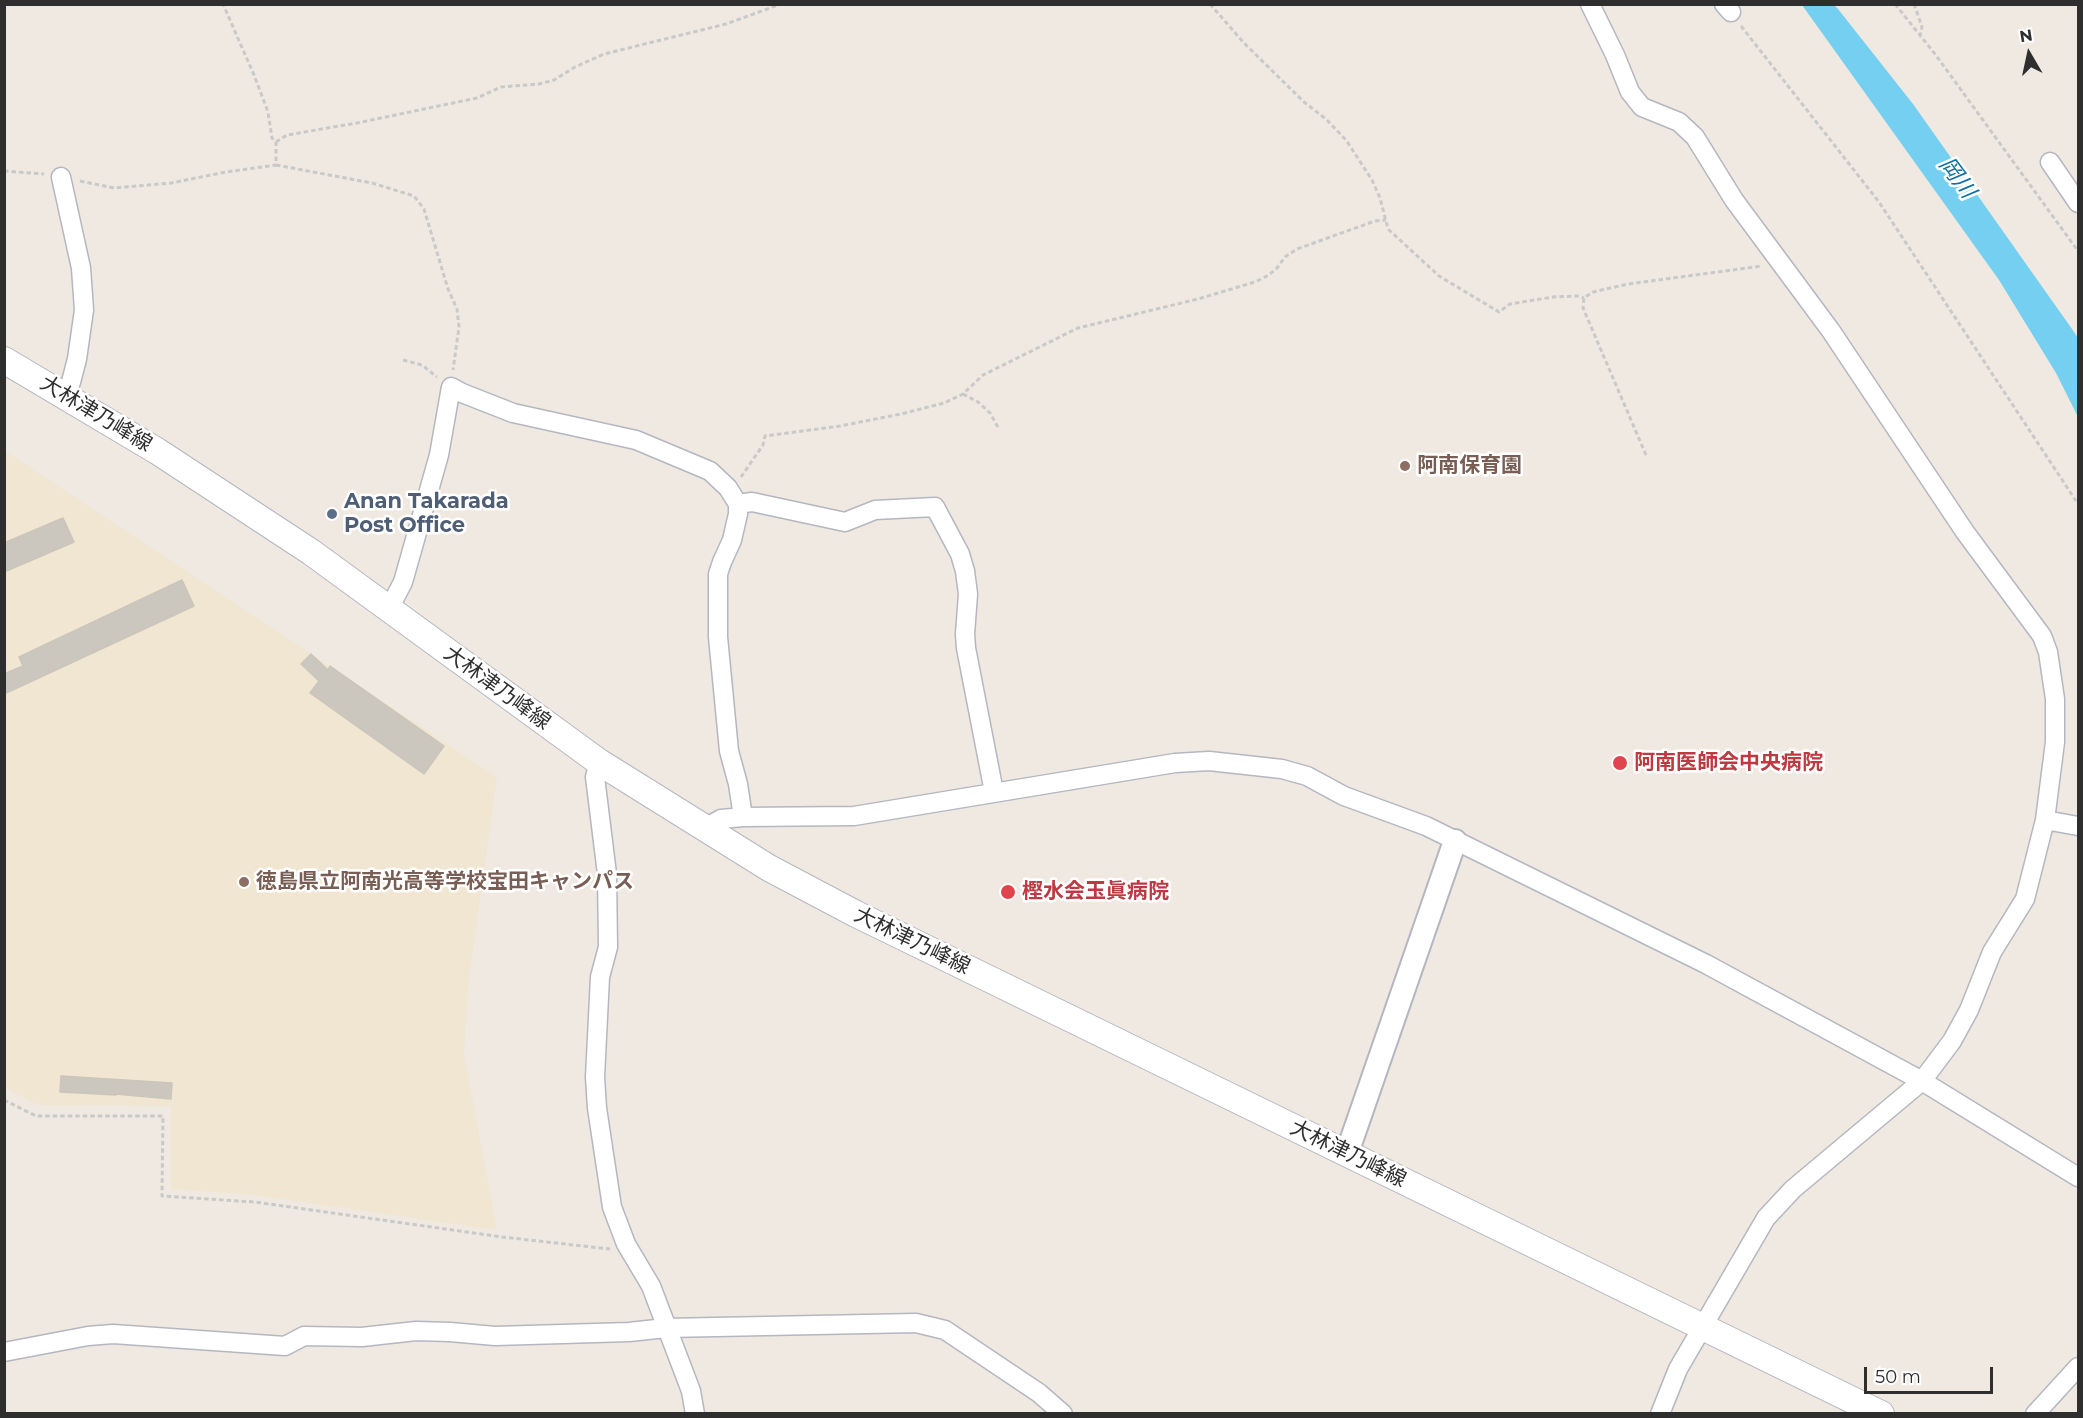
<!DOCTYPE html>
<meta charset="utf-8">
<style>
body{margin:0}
#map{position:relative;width:2083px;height:1418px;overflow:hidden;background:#efe9e1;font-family:Montserrat,sans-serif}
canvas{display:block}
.frame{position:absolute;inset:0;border:6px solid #2e2e2e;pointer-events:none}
.north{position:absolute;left:1999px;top:24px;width:60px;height:60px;-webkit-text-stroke:4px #fff;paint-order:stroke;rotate:351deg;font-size:16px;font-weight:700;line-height:24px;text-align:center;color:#2e2e2e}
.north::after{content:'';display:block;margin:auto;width:21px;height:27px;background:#2e2e2e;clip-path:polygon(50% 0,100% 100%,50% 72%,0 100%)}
.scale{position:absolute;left:1864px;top:1367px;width:129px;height:27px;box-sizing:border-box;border:3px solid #2e2e2e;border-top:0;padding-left:8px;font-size:18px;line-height:21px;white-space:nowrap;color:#2e2e2e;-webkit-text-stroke:4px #fff;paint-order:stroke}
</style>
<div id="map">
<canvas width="2083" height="1418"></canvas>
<div class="frame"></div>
<div class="north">N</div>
<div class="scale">50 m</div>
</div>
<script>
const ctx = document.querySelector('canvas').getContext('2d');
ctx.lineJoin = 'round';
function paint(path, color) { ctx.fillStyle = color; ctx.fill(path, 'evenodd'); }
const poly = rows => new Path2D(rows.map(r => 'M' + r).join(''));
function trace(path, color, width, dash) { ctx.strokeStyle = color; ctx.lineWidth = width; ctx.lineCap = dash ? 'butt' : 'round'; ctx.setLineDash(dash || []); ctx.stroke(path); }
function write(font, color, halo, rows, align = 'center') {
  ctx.font = font + ' Montserrat,"Noto Sans JP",sans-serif'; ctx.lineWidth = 5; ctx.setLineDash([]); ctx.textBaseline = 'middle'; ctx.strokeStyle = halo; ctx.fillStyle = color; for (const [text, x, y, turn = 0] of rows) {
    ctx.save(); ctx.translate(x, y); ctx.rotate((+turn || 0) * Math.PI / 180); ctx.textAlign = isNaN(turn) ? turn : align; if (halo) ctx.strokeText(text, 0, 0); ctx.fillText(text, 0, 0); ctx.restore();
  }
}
const education = poly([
 [4,450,497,777,468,986,464,1055,497,1230,255,1195,171,1189,171,1106,38,1105,5,1088]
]);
const water = poly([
 [1802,5,1834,5,1838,9,1913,104,2072,329,2078,338,2078,417,2056,373,1999,280]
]);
const building = poly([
 [63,518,74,542,4,572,4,543,63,518],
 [182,580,194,606,4,694,4,674,23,666,19,657,182,580],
 [311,654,328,670,330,666,444,746,424,774,310,693,319,681,301,664,311,654],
 [61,1076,172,1083,171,1099,116,1094,116,1095,60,1092,61,1076]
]);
const path = poly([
 [1210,4,1244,43,1304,102,1326,119,1346,140,1372,180,1380,198,1388,229,1439,276,1499,312,1510,304,1553,297,1577,296,1584,298],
 [1895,4,1935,54,2078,251],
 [1914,4,1922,27,1920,36],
 [1741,26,1879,202,2078,504],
 [276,142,287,135,357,123,477,98,501,87,539,84,554,80,575,67,604,54,726,24,781,4],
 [276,165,372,183,414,196,424,209,448,289,457,309,459,327,453,370],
 [4,171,44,174],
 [80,181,114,188,171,183,226,172,276,165,276,142,272,138,268,112,254,75,223,4],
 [403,360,422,365,437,377],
 [963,394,978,402,990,413,999,429],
 [1646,455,1583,308,1584,298,1593,292,1628,284,1762,266],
 [741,477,763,445,765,436,840,426,901,414,944,403,963,394,983,375,1078,328,1198,299,1255,282,1269,275,1277,268,1285,257,1297,249,1375,221,1386,220],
 [4,1100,36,1116,163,1116,162,1196,255,1202,502,1237,610,1249]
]);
const minor = poly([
 [1590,4,1615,55,1630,92,1642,107,1679,122,1695,137,1734,200,1831,331,1965,532,2042,636,2048,652,2055,699,2055,742,2045,820,2025,899,1992,952,1969,1010,1952,1041,1922,1081,1793,1189,1766,1218,1678,1369,1660,1414],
 [1724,4,1731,12],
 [2050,162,2078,203],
 [61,177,81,268,84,310,77,359,71,382,65,396],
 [738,504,752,502,845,522,875,510,935,507,960,554,965,571,968,594,965,634,966,648,994,792],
 [389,609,403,582,439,455,451,387,462,393,513,413,636,440,710,471,728,488,738,504,738,514,732,540,722,562,718,574,718,637,729,751,738,784,743,817],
 [599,762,595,777,607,874,608,947,600,977,595,1077,597,1108,612,1207,626,1244,651,1286,691,1391,695,1414],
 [2045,820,2078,826],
 [703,829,721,819,743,817,854,816,1175,763,1209,761,1282,769,1307,776,1344,796,1426,826,1706,964,1922,1081,2078,1177],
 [4,1352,88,1336,113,1334,285,1346,304,1336,362,1337,416,1331,450,1332,495,1336,629,1332,666,1328,916,1323,945,1330,1039,1393,1063,1414],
 [2035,1414,2078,1367]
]);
const tertiary = poly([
 [1347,1153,1455,841]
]);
const secondary = poly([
 [4,360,157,451,311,552,599,762,769,868,856,914,1881,1414]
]);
const markers = [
 [1405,466,6,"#8d6e63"],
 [332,514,6,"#5c6f8a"],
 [1620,763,8,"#e0444e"],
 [244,882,6,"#8d6e63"],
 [1008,892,8,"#e0444e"]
];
const streetNames = [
 ["大林津乃峰線",96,414,31],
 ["大林津乃峰線",497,688,36],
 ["大林津乃峰線",912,941,26],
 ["大林津乃峰線",1348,1154,26]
];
const educationNames = [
 ["阿南保育園",1417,466],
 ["徳島県立阿南光高等学校宝田キャンパス",256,882]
];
const serviceNames = [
 ["Anan Takarada",344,502],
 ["Post Office",344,526]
];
const healthNames = [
 ["阿南医師会中央病院",1634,763],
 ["樫水会玉眞病院",1022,892]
];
const waterNames = [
 ["岡川",1957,178,53]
];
paint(education, '#f0e6d1');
paint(water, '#75cff0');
paint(building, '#cbc7bf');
trace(building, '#cbc5ba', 1.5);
trace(minor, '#b4b7c1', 21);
trace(tertiary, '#b4b7c1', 26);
trace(secondary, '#b4b7c1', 28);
trace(path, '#c9c9c9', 3, [4.5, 3]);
trace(minor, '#fff', 18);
trace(tertiary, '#fff', 22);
trace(secondary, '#fff', 26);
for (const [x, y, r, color] of markers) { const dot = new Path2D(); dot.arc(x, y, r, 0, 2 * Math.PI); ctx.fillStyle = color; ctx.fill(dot); trace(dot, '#fff', 2); }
write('21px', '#2e2e2e', '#fff', streetNames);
write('bold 21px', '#785e54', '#fff', educationNames, 'left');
write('bold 21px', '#4e5e75', '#fff', serviceNames, 'left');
write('bold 21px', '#be3a42', '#fff', healthNames, 'left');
write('italic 22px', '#0d6fa3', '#fff', waterNames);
</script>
